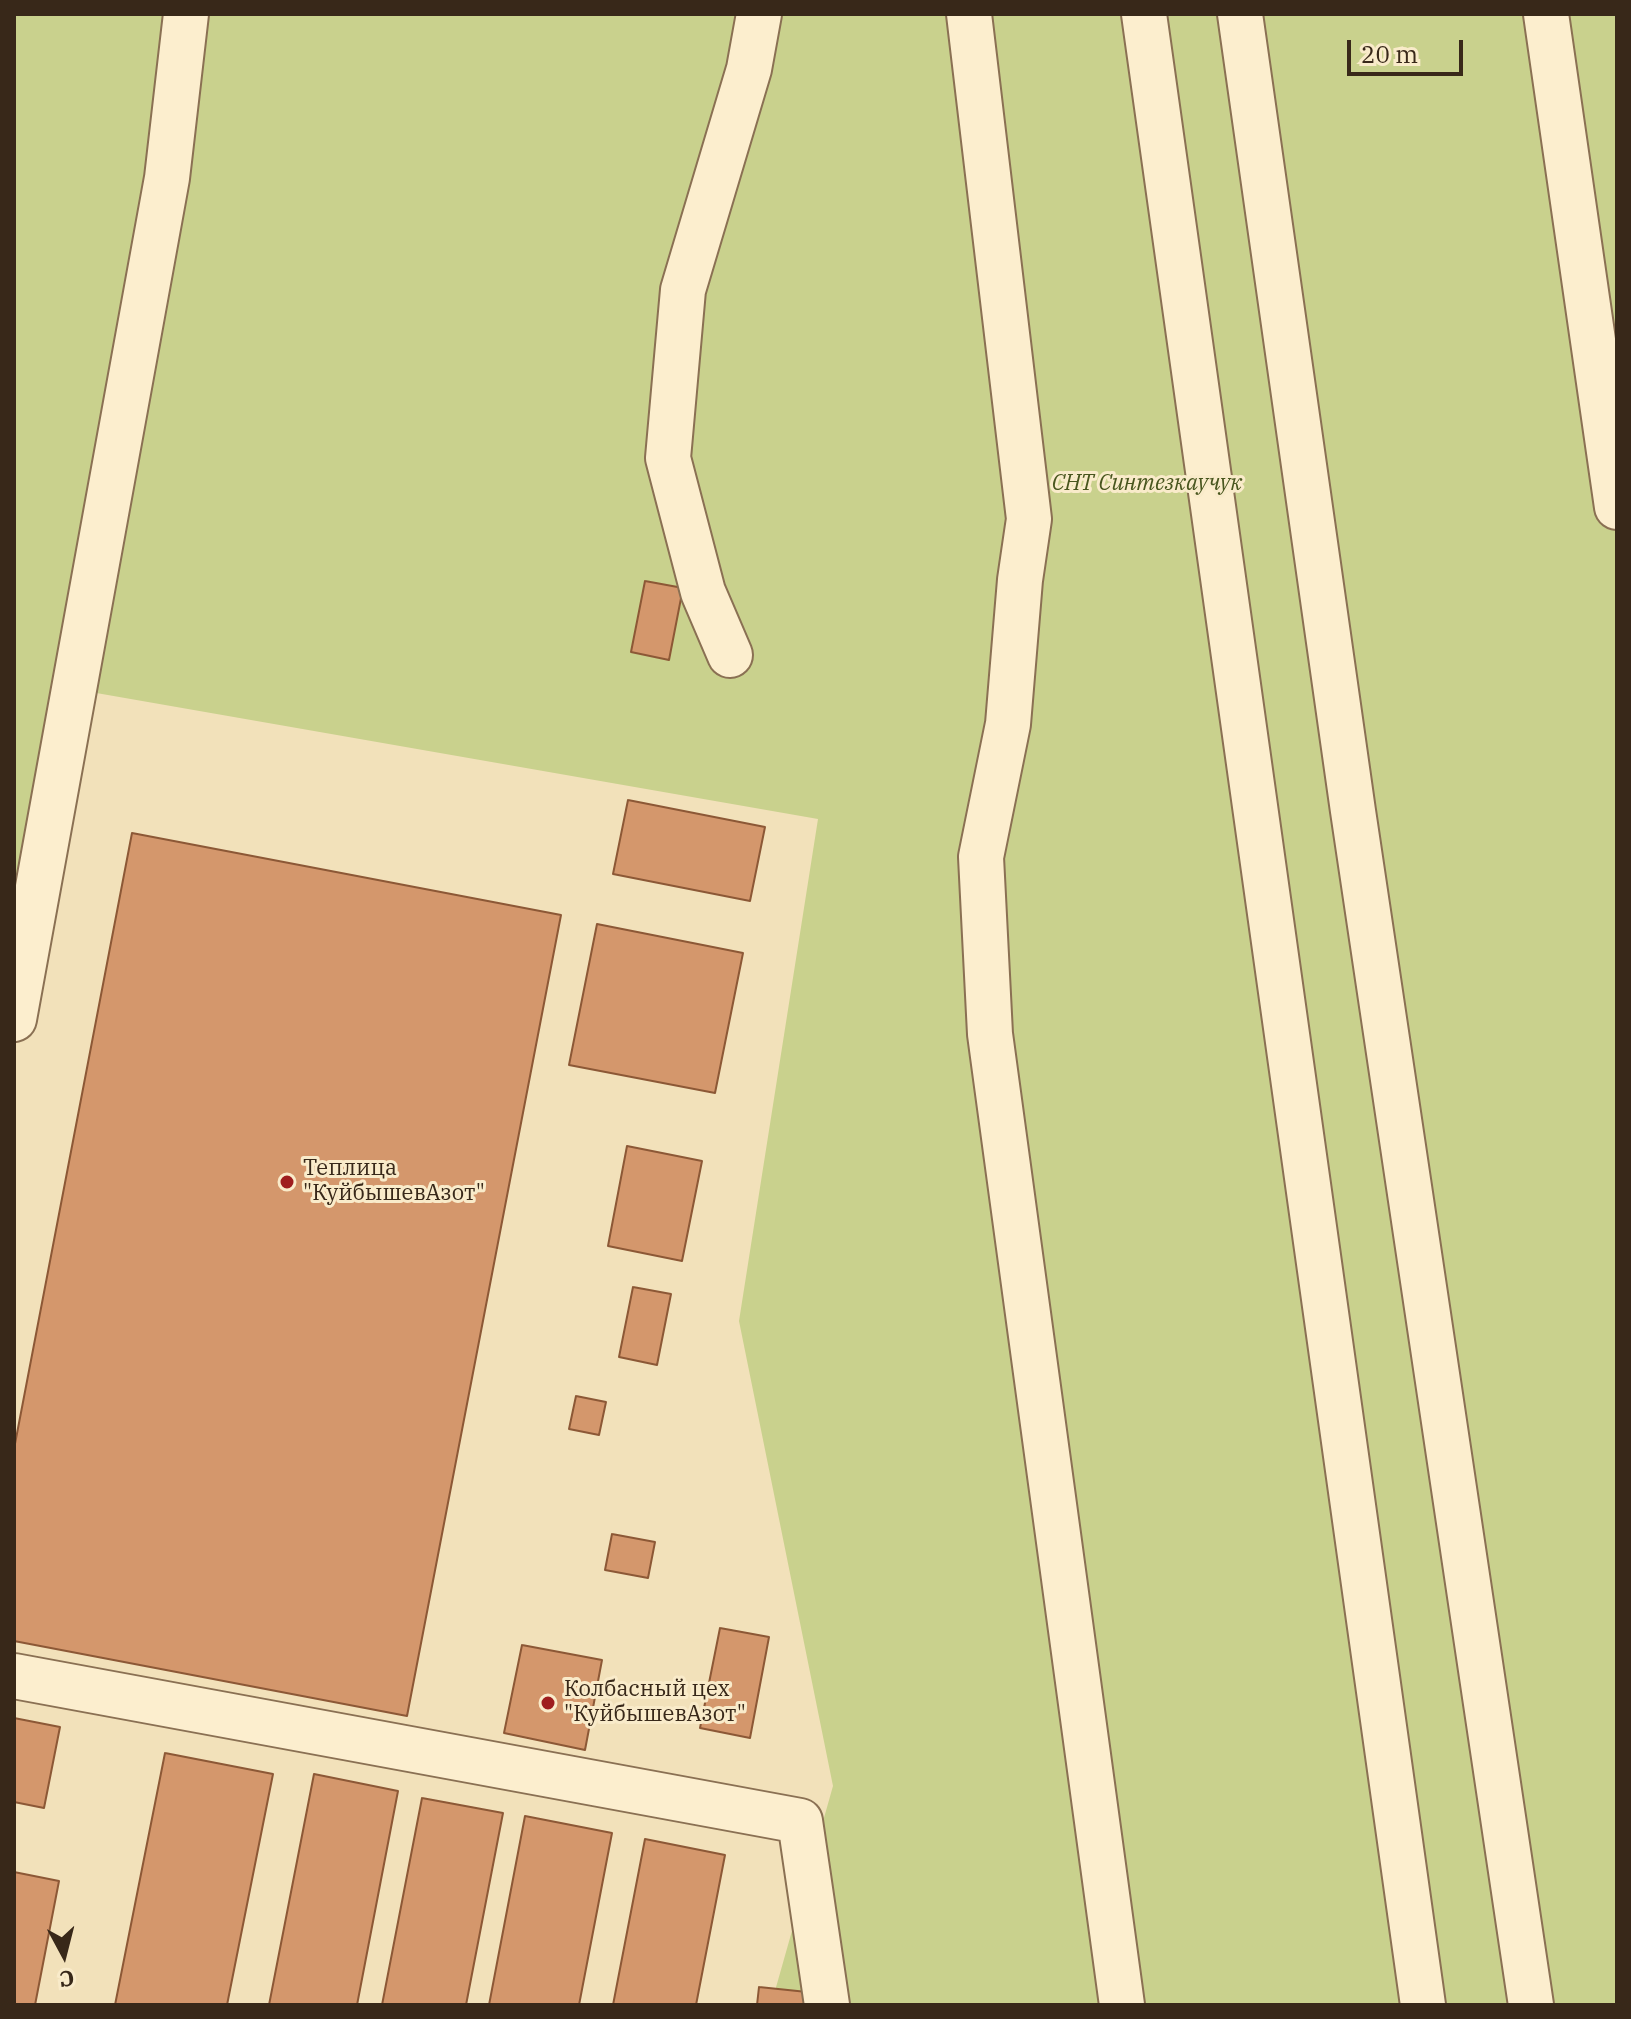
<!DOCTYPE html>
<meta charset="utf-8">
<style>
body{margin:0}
#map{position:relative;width:1631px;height:2019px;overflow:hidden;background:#f2e1ba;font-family:"IBM Plex Serif",serif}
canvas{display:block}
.frame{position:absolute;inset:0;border:16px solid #382819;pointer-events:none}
.north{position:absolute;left:24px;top:1915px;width:80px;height:80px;-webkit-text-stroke:6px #f9ebca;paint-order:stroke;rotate:173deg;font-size:22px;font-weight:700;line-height:32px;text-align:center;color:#382819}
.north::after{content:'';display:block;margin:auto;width:28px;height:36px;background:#382819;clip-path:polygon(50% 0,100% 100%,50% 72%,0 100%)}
.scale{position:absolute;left:1347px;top:40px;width:116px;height:36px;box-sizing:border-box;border:4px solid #382819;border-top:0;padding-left:10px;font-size:24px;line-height:28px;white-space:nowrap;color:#382819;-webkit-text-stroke:6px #f9ebca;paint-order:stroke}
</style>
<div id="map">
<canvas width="1631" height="2019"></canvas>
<div class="frame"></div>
<div class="north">С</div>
<div class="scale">20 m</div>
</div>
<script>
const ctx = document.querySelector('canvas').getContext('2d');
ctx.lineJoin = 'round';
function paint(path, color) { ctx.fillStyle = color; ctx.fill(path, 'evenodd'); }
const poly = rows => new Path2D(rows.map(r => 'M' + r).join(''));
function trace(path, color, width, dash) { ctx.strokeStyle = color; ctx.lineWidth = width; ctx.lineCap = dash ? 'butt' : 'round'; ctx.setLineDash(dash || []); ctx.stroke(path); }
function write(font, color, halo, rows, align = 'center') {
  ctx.font = font + ' "IBM Plex Serif",serif'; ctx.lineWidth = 6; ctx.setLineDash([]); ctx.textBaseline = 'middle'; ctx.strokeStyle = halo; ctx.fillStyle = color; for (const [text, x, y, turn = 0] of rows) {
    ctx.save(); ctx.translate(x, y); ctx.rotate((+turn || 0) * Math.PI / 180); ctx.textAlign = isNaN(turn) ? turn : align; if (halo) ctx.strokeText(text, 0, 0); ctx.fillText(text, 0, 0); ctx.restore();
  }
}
const green = poly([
 [14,14,1617,14,1617,2005,771,2005,833,1786,739,1321,818,819,62,687,14,932]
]);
const building = poly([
 [645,581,683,588,669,660,631,652,645,581],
 [628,800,765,827,750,901,613,874,628,800],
 [132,833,561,915,407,1716,14,1641,14,1449,132,833],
 [597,924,743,953,715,1093,569,1065,597,924],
 [627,1146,702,1161,682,1261,608,1246,627,1146],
 [633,1287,671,1294,657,1365,619,1357,633,1287],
 [576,1396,606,1402,599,1435,569,1429,576,1396],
 [612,1534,655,1542,648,1578,605,1570,612,1534],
 [720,1628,769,1637,750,1738,700,1728,720,1628],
 [522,1645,602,1660,585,1750,504,1733,522,1645],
 [14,1718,60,1727,44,1808,14,1802,14,1718],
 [165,1753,273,1774,227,2005,115,2005,165,1753],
 [314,1774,398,1791,357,2005,269,2005,314,1774],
 [422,1798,503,1813,466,2005,382,2005,422,1798],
 [525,1816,612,1833,579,2005,489,2005,525,1816],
 [645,1839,725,1855,696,2005,613,2005,645,1839],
 [14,1872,59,1881,35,2005,14,2005,14,1872],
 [759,1987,807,1992,806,2005,757,2005,759,1987]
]);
const minor = poly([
 [969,14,1029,519,1020,580,1008,724,981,857,990,1034,1122,2005],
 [1144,14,1423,2005],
 [1240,14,1353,811,1531,2005],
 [1546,14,1617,507],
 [730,655,703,592,668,458,683,290,749,69,759,14],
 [14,1019,167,178,186,14],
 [14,1676,800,1821,827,2005]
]);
const markers = [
 [287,1182,8,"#9f1d1e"],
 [548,1703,8,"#9f1d1e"]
];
const parkNames = [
 ["СНТ Синтезкаучук",1147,484]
];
const poiNames = [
 ["Теплица",303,1169],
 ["\"КуйбышевАзот\"",303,1194],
 ["Колбасный цех",564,1690],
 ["\"КуйбышевАзот\"",564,1715]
];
paint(green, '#c9d18d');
paint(building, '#d4976c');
trace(building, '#8c5836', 2);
trace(minor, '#8a7053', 48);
trace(minor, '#fceece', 44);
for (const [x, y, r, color] of markers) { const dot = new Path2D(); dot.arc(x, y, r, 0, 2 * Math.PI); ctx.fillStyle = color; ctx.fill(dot); trace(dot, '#f9ebca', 3); }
write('italic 22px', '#48561e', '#f9ebca', parkNames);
write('22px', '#382819', '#f9ebca', poiNames, 'left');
</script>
